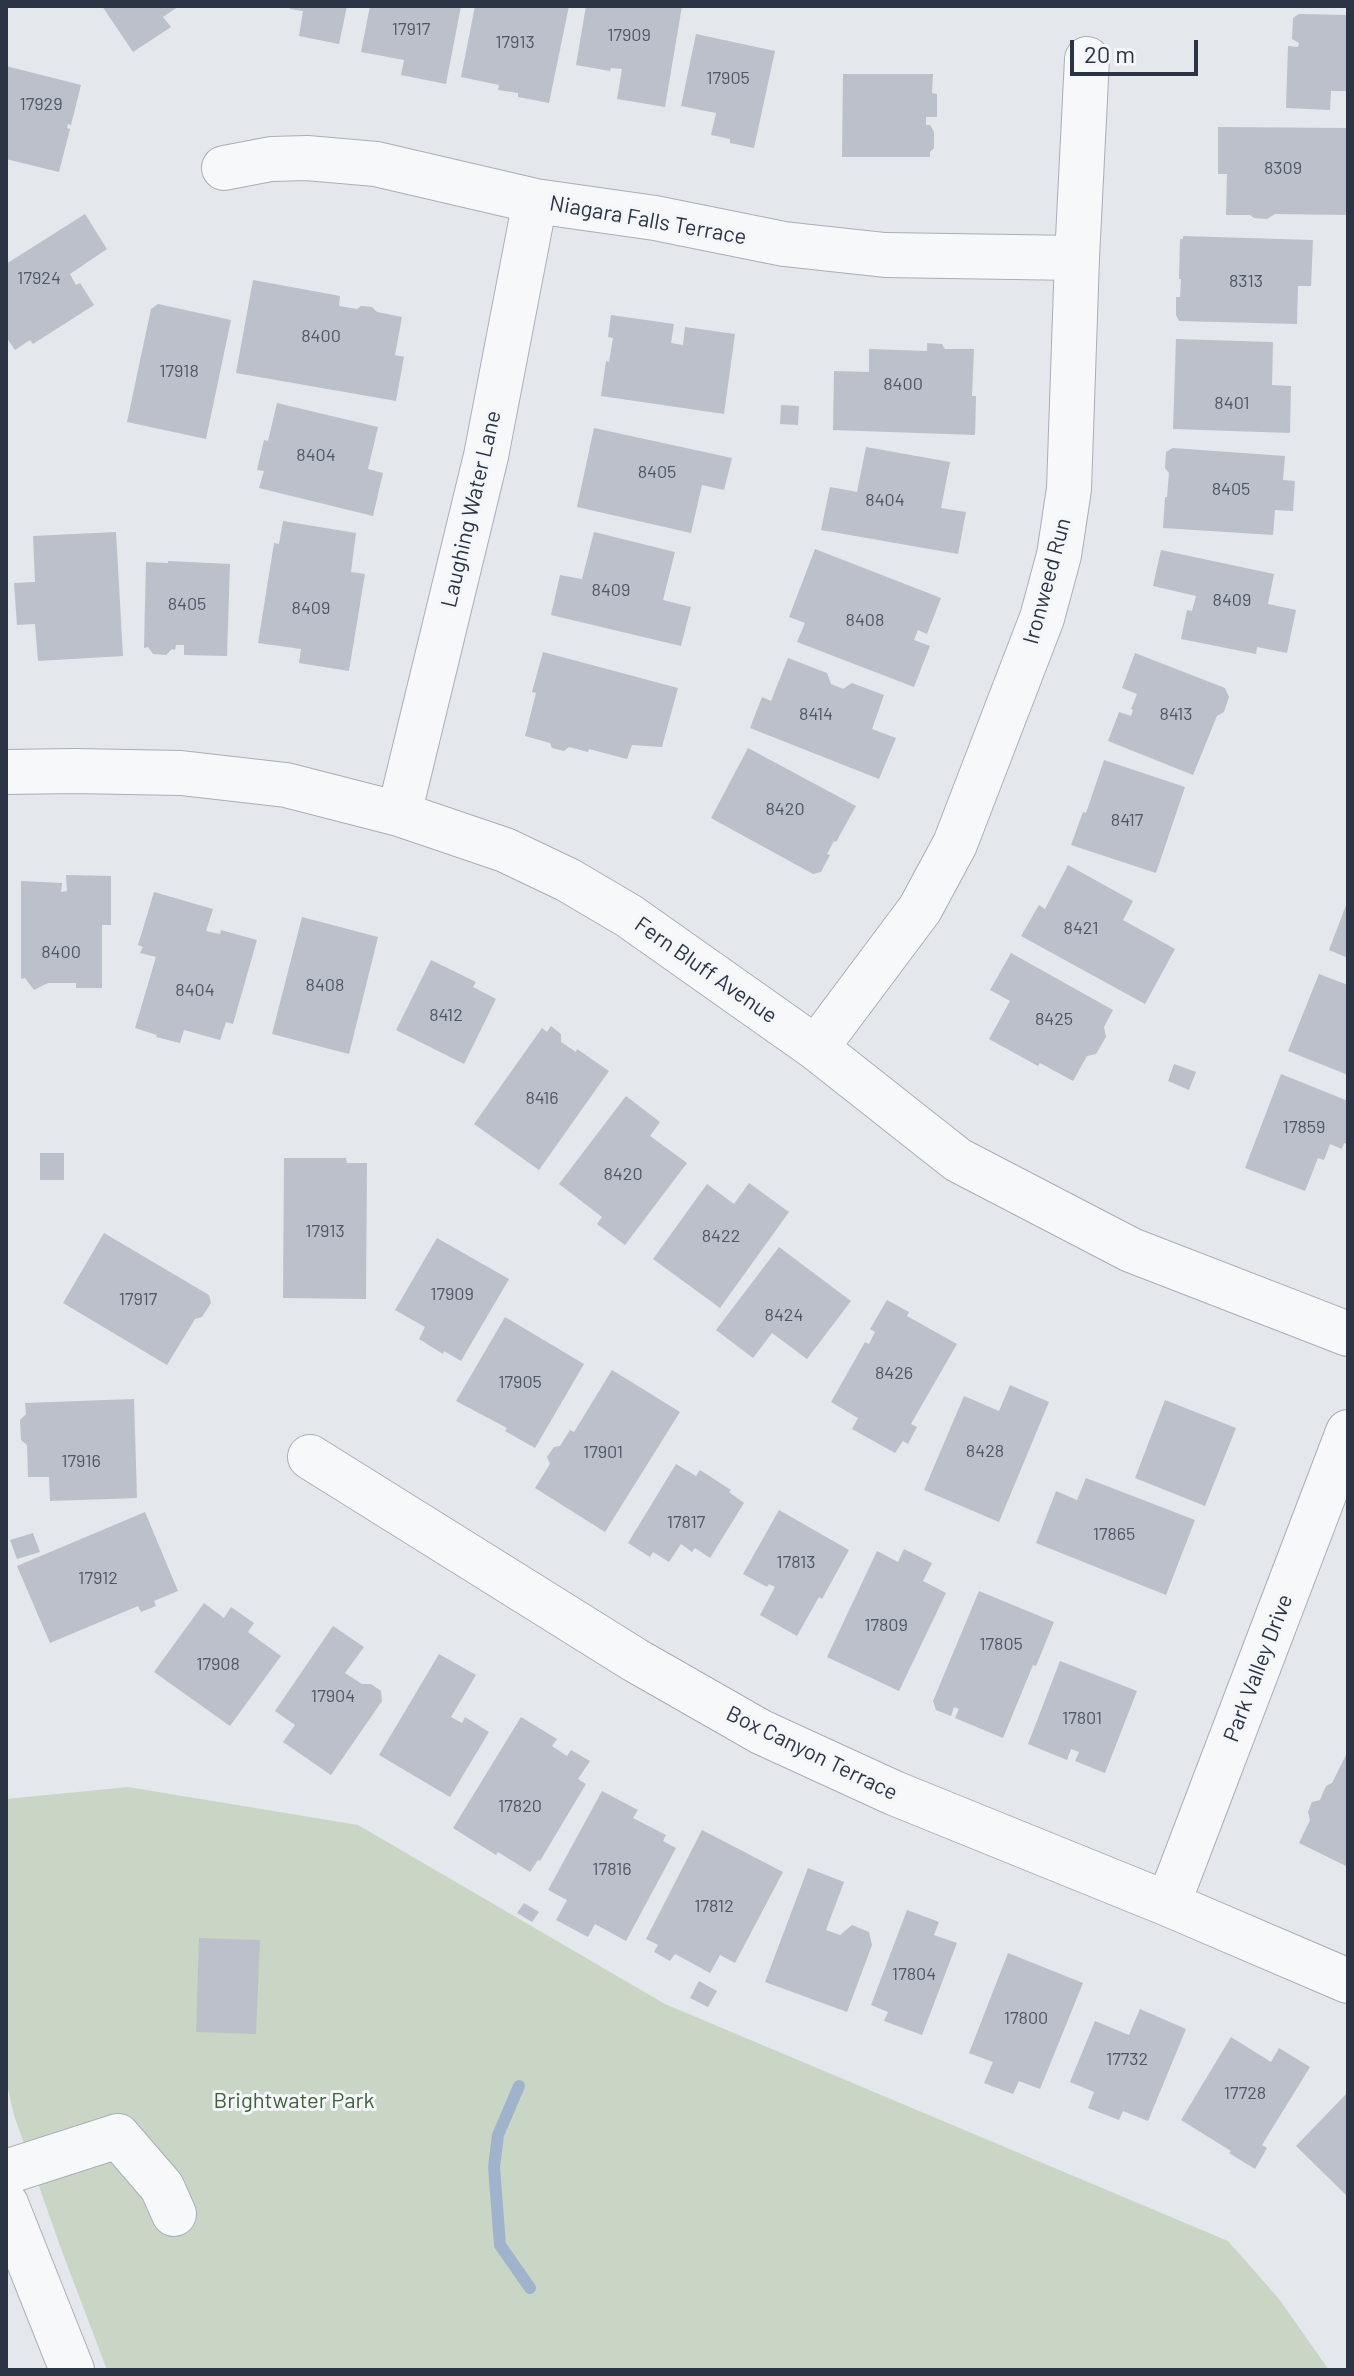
<!DOCTYPE html>
<style>
body{margin:0}
#map{position:relative;width:1354px;height:2376px;overflow:hidden;background:#e4e7ec;font-family:Barlow,sans-serif}
canvas{display:block}
.frame{position:absolute;inset:0;border:8px solid #2b3445;pointer-events:none}
.scale{position:absolute;left:1070px;top:40px;width:128px;height:36px;box-sizing:border-box;border:4px solid #2b3445;border-top:0;padding-left:10px;font-size:24px;line-height:28px;white-space:nowrap;color:#2b3445;-webkit-text-stroke:6px #f4f6f9;paint-order:stroke}
</style>
<div id="map">
<canvas width="1354" height="2376"></canvas>
<div class="frame"></div>
<div class="scale">20 m</div>
</div>
<script>
const ctx = document.querySelector('canvas').getContext('2d');
ctx.lineJoin = 'round';
function paint(path, color) { ctx.fillStyle = color; ctx.fill(path, 'evenodd'); }
const poly = rows => new Path2D(rows.map(r => 'M' + r).join(''));
function trace(path, color, width, dash) { ctx.strokeStyle = color; ctx.lineWidth = width; ctx.lineCap = dash ? 'butt' : 'round'; ctx.setLineDash(dash || []); ctx.stroke(path); }
function write(font, color, halo, rows, align = 'center') {
  ctx.font = font + ' Barlow,sans-serif'; ctx.lineWidth = 6; ctx.setLineDash([]); ctx.textBaseline = 'middle'; ctx.strokeStyle = halo; ctx.fillStyle = color; for (const [text, x, y, turn = 0] of rows) {
    ctx.save(); ctx.translate(x, y); ctx.rotate((+turn || 0) * Math.PI / 180); ctx.textAlign = isNaN(turn) ? turn : align; if (halo) ctx.strokeText(text, 0, 0); ctx.fillText(text, 0, 0); ctx.restore();
  }
}
const green = poly([
 [128,1787,358,1825,665,2004,1228,2241,1279,2299,1329,2370,107,2370,60,2246,14,2115,6,2080,6,1799]
]);
const stream = poly([
 [519,2086,498,2135,494,2167,500,2245,530,2288]
]);
const building = poly([
 [102,6,179,6,163,17,171,27,133,52],
 [291,6,347,6,339,44,299,36,303,11,290,9],
 [370,6,461,6,446,84,401,75,404,60,361,52],
 [475,6,569,6,549,103,518,97,518,93,498,90,499,85,461,77],
 [586,6,682,6,665,107,617,99,622,69,611,68,610,71,576,65],
 [1299,14,1348,15,1348,91,1331,91,1330,110,1286,108,1288,46,1298,47,1299,43,1292,39,1293,18],
 [696,34,775,51,754,148,730,143,730,139,711,135,716,113,681,106],
 [6,66,81,85,71,125,68,124,67,128,70,129,59,172,6,159],
 [843,74,933,74,932,93,937,94,937,117,926,117,926,125,930,125,934,132,934,148,930,152,930,157,842,157],
 [1218,127,1348,128,1348,215,1275,214,1267,219,1254,218,1250,215,1226,215,1227,174,1218,174],
 [85,214,107,249,70,274,76,285,80,283,94,305,33,344,30,340,15,350,6,337,6,264],
 [1183,236,1313,240,1311,286,1298,286,1297,324,1179,321,1176,315,1176,297,1180,297,1181,279,1179,279,1180,239,1183,239],
 [253,280,340,296,339,306,357,309,361,306,372,307,377,312,402,317,395,355,404,357,396,401,236,373],
 [158,304,231,320,206,439,127,422,151,309],
 [611,315,674,324,671,343,683,345,685,327,735,334,724,414,601,396,606,361,609,362,613,338,608,337],
 [1176,339,1273,342,1272,385,1291,386,1290,433,1173,429],
 [927,343,942,344,945,349,974,349,972,396,976,396,975,435,833,430,834,371,869,372,869,349,927,351],
 [277,403,378,427,368,469,383,473,373,516,259,488,264,471,257,470,264,440,268,441],
 [781,405,799,406,798,425,780,424],
 [594,428,732,458,724,490,702,485,691,533,577,507],
 [866,447,950,462,941,508,966,512,958,554,821,530,830,487,857,492],
 [1173,448,1285,456,1283,480,1295,481,1293,511,1275,510,1273,535,1163,528,1165,497,1167,497,1169,473,1165,468,1166,452],
 [283,521,356,533,351,572,365,574,349,671,299,663,301,649,258,643,274,543,279,544],
 [116,532,123,656,38,661,35,624,17,625,14,583,35,582,33,536],
 [594,532,675,552,663,600,691,607,681,646,551,615,560,575,582,579],
 [815,549,941,598,927,634,918,630,914,640,930,646,914,687,797,642,805,623,789,617],
 [1161,550,1274,574,1268,604,1296,610,1287,653,1257,647,1256,654,1181,639,1187,610,1192,611,1196,596,1153,586],
 [168,561,230,564,227,656,184,655,184,645,176,645,175,650,172,649,166,655,153,654,148,647,144,648,146,562,168,563],
 [543,652,678,688,662,747,632,745,627,759,589,749,588,752,569,747,564,751,552,748,550,743,525,736,536,693,532,692],
 [1135,653,1225,688,1229,697,1224,712,1217,716,1193,775,1108,741,1119,712,1131,716,1133,710,1131,709,1137,694,1122,688],
 [788,658,827,673,831,684,843,689,852,683,884,695,872,729,896,738,879,779,750,728,762,697,771,701],
 [748,748,856,806,836,842,834,841,827,854,830,855,821,872,813,874,711,818],
 [1104,760,1185,787,1156,873,1071,845,1083,812,1086,813],
 [1068,865,1133,901,1123,920,1175,949,1145,1004,1021,936,1039,905,1045,909],
 [66,875,111,876,111,925,102,925,102,988,76,988,76,983,48,983,34,990,25,978,21,979,21,881,62,883,61,892,67,891],
 [154,892,213,909,206,931,220,934,221,930,257,940,233,1024,226,1022,220,1040,184,1030,180,1043,156,1037,157,1035,135,1028,156,957,140,953,143,947,138,945],
 [1348,900,1348,958,1329,950],
 [302,917,378,937,349,1054,272,1034],
 [1011,953,1113,1010,1104,1027,1106,1037,1096,1054,1087,1056,1073,1081,1040,1063,1038,1066,989,1039,1010,1001,990,990],
 [431,960,476,982,473,987,496,999,464,1064,396,1030],
 [1319,974,1348,985,1348,1075,1288,1051],
 [551,1026,561,1034,561,1042,576,1052,577,1049,609,1071,539,1170,474,1124,542,1028,547,1032],
 [1174,1064,1196,1072,1189,1090,1168,1081],
 [1281,1074,1348,1101,1347,1144,1344,1143,1342,1149,1330,1144,1324,1160,1318,1158,1305,1191,1245,1168],
 [626,1096,660,1122,650,1136,687,1163,625,1245,597,1224,602,1217,559,1184],
 [40,1153,64,1153,64,1180,40,1180],
 [284,1158,346,1158,347,1163,367,1163,366,1299,283,1298],
 [749,1183,789,1212,720,1308,653,1259,707,1184,734,1204],
 [104,1233,209,1295,211,1303,202,1317,195,1319,167,1365,63,1303],
 [437,1238,509,1279,461,1361,444,1351,443,1354,419,1339,425,1327,395,1310],
 [779,1247,851,1301,807,1359,772,1333,753,1358,716,1330],
 [887,1300,909,1312,907,1316,957,1344,911,1424,917,1427,908,1444,903,1441,895,1453,852,1429,858,1418,831,1402,865,1342,869,1344,875,1332,870,1329],
 [505,1317,584,1364,535,1448,505,1431,507,1428,456,1401],
 [612,1370,680,1412,605,1532,535,1488,550,1464,547,1457,554,1447,560,1446,570,1430,574,1432],
 [1010,1385,1049,1402,999,1522,924,1490,964,1396,999,1411],
 [134,1399,137,1498,50,1501,49,1477,28,1477,27,1445,21,1440,20,1420,26,1414,25,1403],
 [1165,1400,1236,1428,1205,1506,1135,1478],
 [676,1464,696,1476,700,1470,731,1490,729,1492,744,1503,710,1558,695,1548,692,1552,681,1544,669,1562,653,1552,650,1557,628,1543],
 [1086,1478,1195,1520,1166,1595,1036,1543,1056,1491,1077,1500],
 [779,1510,849,1550,822,1599,819,1597,797,1636,760,1615,775,1587,769,1584,767,1587,743,1574],
 [145,1512,178,1591,154,1601,156,1606,141,1612,138,1606,50,1643,17,1566],
 [33,1533,40,1552,17,1559,10,1540],
 [904,1549,932,1563,923,1581,946,1593,899,1691,827,1657,877,1551,898,1562],
 [979,1591,1054,1622,1036,1666,1033,1665,1003,1738,955,1718,959,1709,954,1707,951,1716,936,1710,933,1701],
 [204,1603,224,1618,231,1607,254,1623,248,1632,281,1656,230,1726,154,1672],
 [333,1626,364,1647,345,1673,362,1684,371,1684,381,1691,382,1701,331,1775,283,1742,295,1725,275,1711],
 [439,1654,476,1675,451,1717,462,1723,465,1717,489,1732,450,1797,379,1755],
 [1060,1661,1137,1691,1105,1773,1075,1761,1079,1752,1071,1749,1067,1760,1028,1744],
 [521,1717,557,1739,552,1746,567,1756,571,1750,590,1761,578,1779,586,1784,540,1861,538,1860,530,1872,498,1852,496,1855,453,1828],
 [1348,1751,1348,1867,1299,1843,1310,1820,1308,1812,1312,1802,1320,1800,1326,1786,1332,1783],
 [602,1791,638,1810,633,1818,666,1835,663,1841,676,1848,626,1941,595,1924,588,1937,556,1920,567,1900,548,1890],
 [702,1830,783,1872,735,1963,720,1955,710,1973,675,1954,670,1961,654,1952,658,1945,646,1939],
 [808,1868,844,1882,826,1930,840,1935,852,1925,869,1932,872,1945,847,2012,765,1982],
 [524,1903,539,1912,532,1922,517,1913],
 [907,1910,939,1922,934,1935,957,1943,922,2035,884,2021,888,2012,871,2005],
 [199,1938,260,1940,256,2034,196,2032],
 [1008,1953,1083,1983,1040,2089,1019,2081,1013,2094,984,2083,993,2062,969,2053],
 [699,1981,717,1991,708,2007,690,1998],
 [1140,2009,1186,2029,1148,2121,1123,2111,1119,2120,1088,2108,1094,2092,1070,2082,1095,2021,1129,2035],
 [1231,2037,1271,2062,1279,2048,1310,2067,1262,2145,1267,2148,1255,2169,1229,2153,1231,2151,1181,2120],
 [1348,2092,1348,2197,1296,2146]
]);
const minor = poly([
 [224,168,271,159,307,158,376,164,535,201,655,218,784,244,885,255,1077,258],
 [6,772,75,771,181,773,286,785,399,814,505,850,568,880,629,916,816,1048,958,1160,1131,1250,1348,1334],
 [399,814,486,456,535,201],
 [816,1048,920,909,955,844,1042,618,1059,555,1069,489,1077,258,1087,59],
 [310,1457,635,1660,761,1732,894,1793,1168,1904,1348,1981],
 [1168,1904,1348,1432],
 [6,2172,118,2136,162,2187,174,2214],
 [6,2204,72,2370]
]);
const numberNames = [
 ["17917",411,29],
 ["17909",629,35],
 ["17913",515,42],
 ["17905",728,78],
 ["17929",41,104],
 ["8309",1283,168],
 ["17924",39,278],
 ["8313",1246,281],
 ["8400",321,336],
 ["17918",179,371],
 ["8400",903,384],
 ["8401",1232,403],
 ["8404",316,455],
 ["8405",657,472],
 ["8405",1231,489],
 ["8404",885,500],
 ["8409",611,590],
 ["8409",1232,600],
 ["8405",187,604],
 ["8409",311,608],
 ["8408",865,620],
 ["8414",816,714],
 ["8413",1176,714],
 ["8420",785,809],
 ["8417",1127,820],
 ["8421",1081,928],
 ["8400",61,952],
 ["8408",325,985],
 ["8404",195,990],
 ["8412",446,1015],
 ["8425",1054,1019],
 ["8416",542,1098],
 ["17859",1304,1127],
 ["8420",623,1174],
 ["17913",325,1231],
 ["8422",721,1236],
 ["17909",452,1294],
 ["17917",138,1299],
 ["8424",784,1315],
 ["8426",894,1373],
 ["17905",520,1382],
 ["8428",985,1451],
 ["17901",603,1452],
 ["17916",81,1461],
 ["17817",686,1522],
 ["17865",1114,1534],
 ["17813",796,1562],
 ["17912",98,1578],
 ["17809",886,1625],
 ["17805",1001,1644],
 ["17908",218,1664],
 ["17904",333,1696],
 ["17801",1082,1718],
 ["17820",520,1806],
 ["17816",612,1869],
 ["17812",714,1906],
 ["17804",914,1974],
 ["17800",1026,2018],
 ["17732",1127,2059],
 ["17728",1245,2093]
];
const streetNames = [
 ["Niagara Falls Terrace",648,220,10],
 ["Laughing Water Lane",471,509,-77],
 ["Ironweed Run",1047,581,-75],
 ["Fern Bluff Avenue",706,970,35],
 ["Park Valley Drive",1258,1668,-69],
 ["Box Canyon Terrace",812,1753,26]
];
const parkNames = [
 ["Brightwater Park",294,2101]
];
paint(green, '#c9d6c5');
trace(stream, '#9fb4cc', 12);
paint(building, '#bbc0ca');
trace(minor, '#a9aeb7', 46);
trace(minor, '#f7f8fa', 44);
write('18px', '#4f5766', null, numberNames);
write('22px', '#2b3445', '#f4f6f9', streetNames);
write('22px', '#3f6138', '#f4f6f9', parkNames);
</script>
